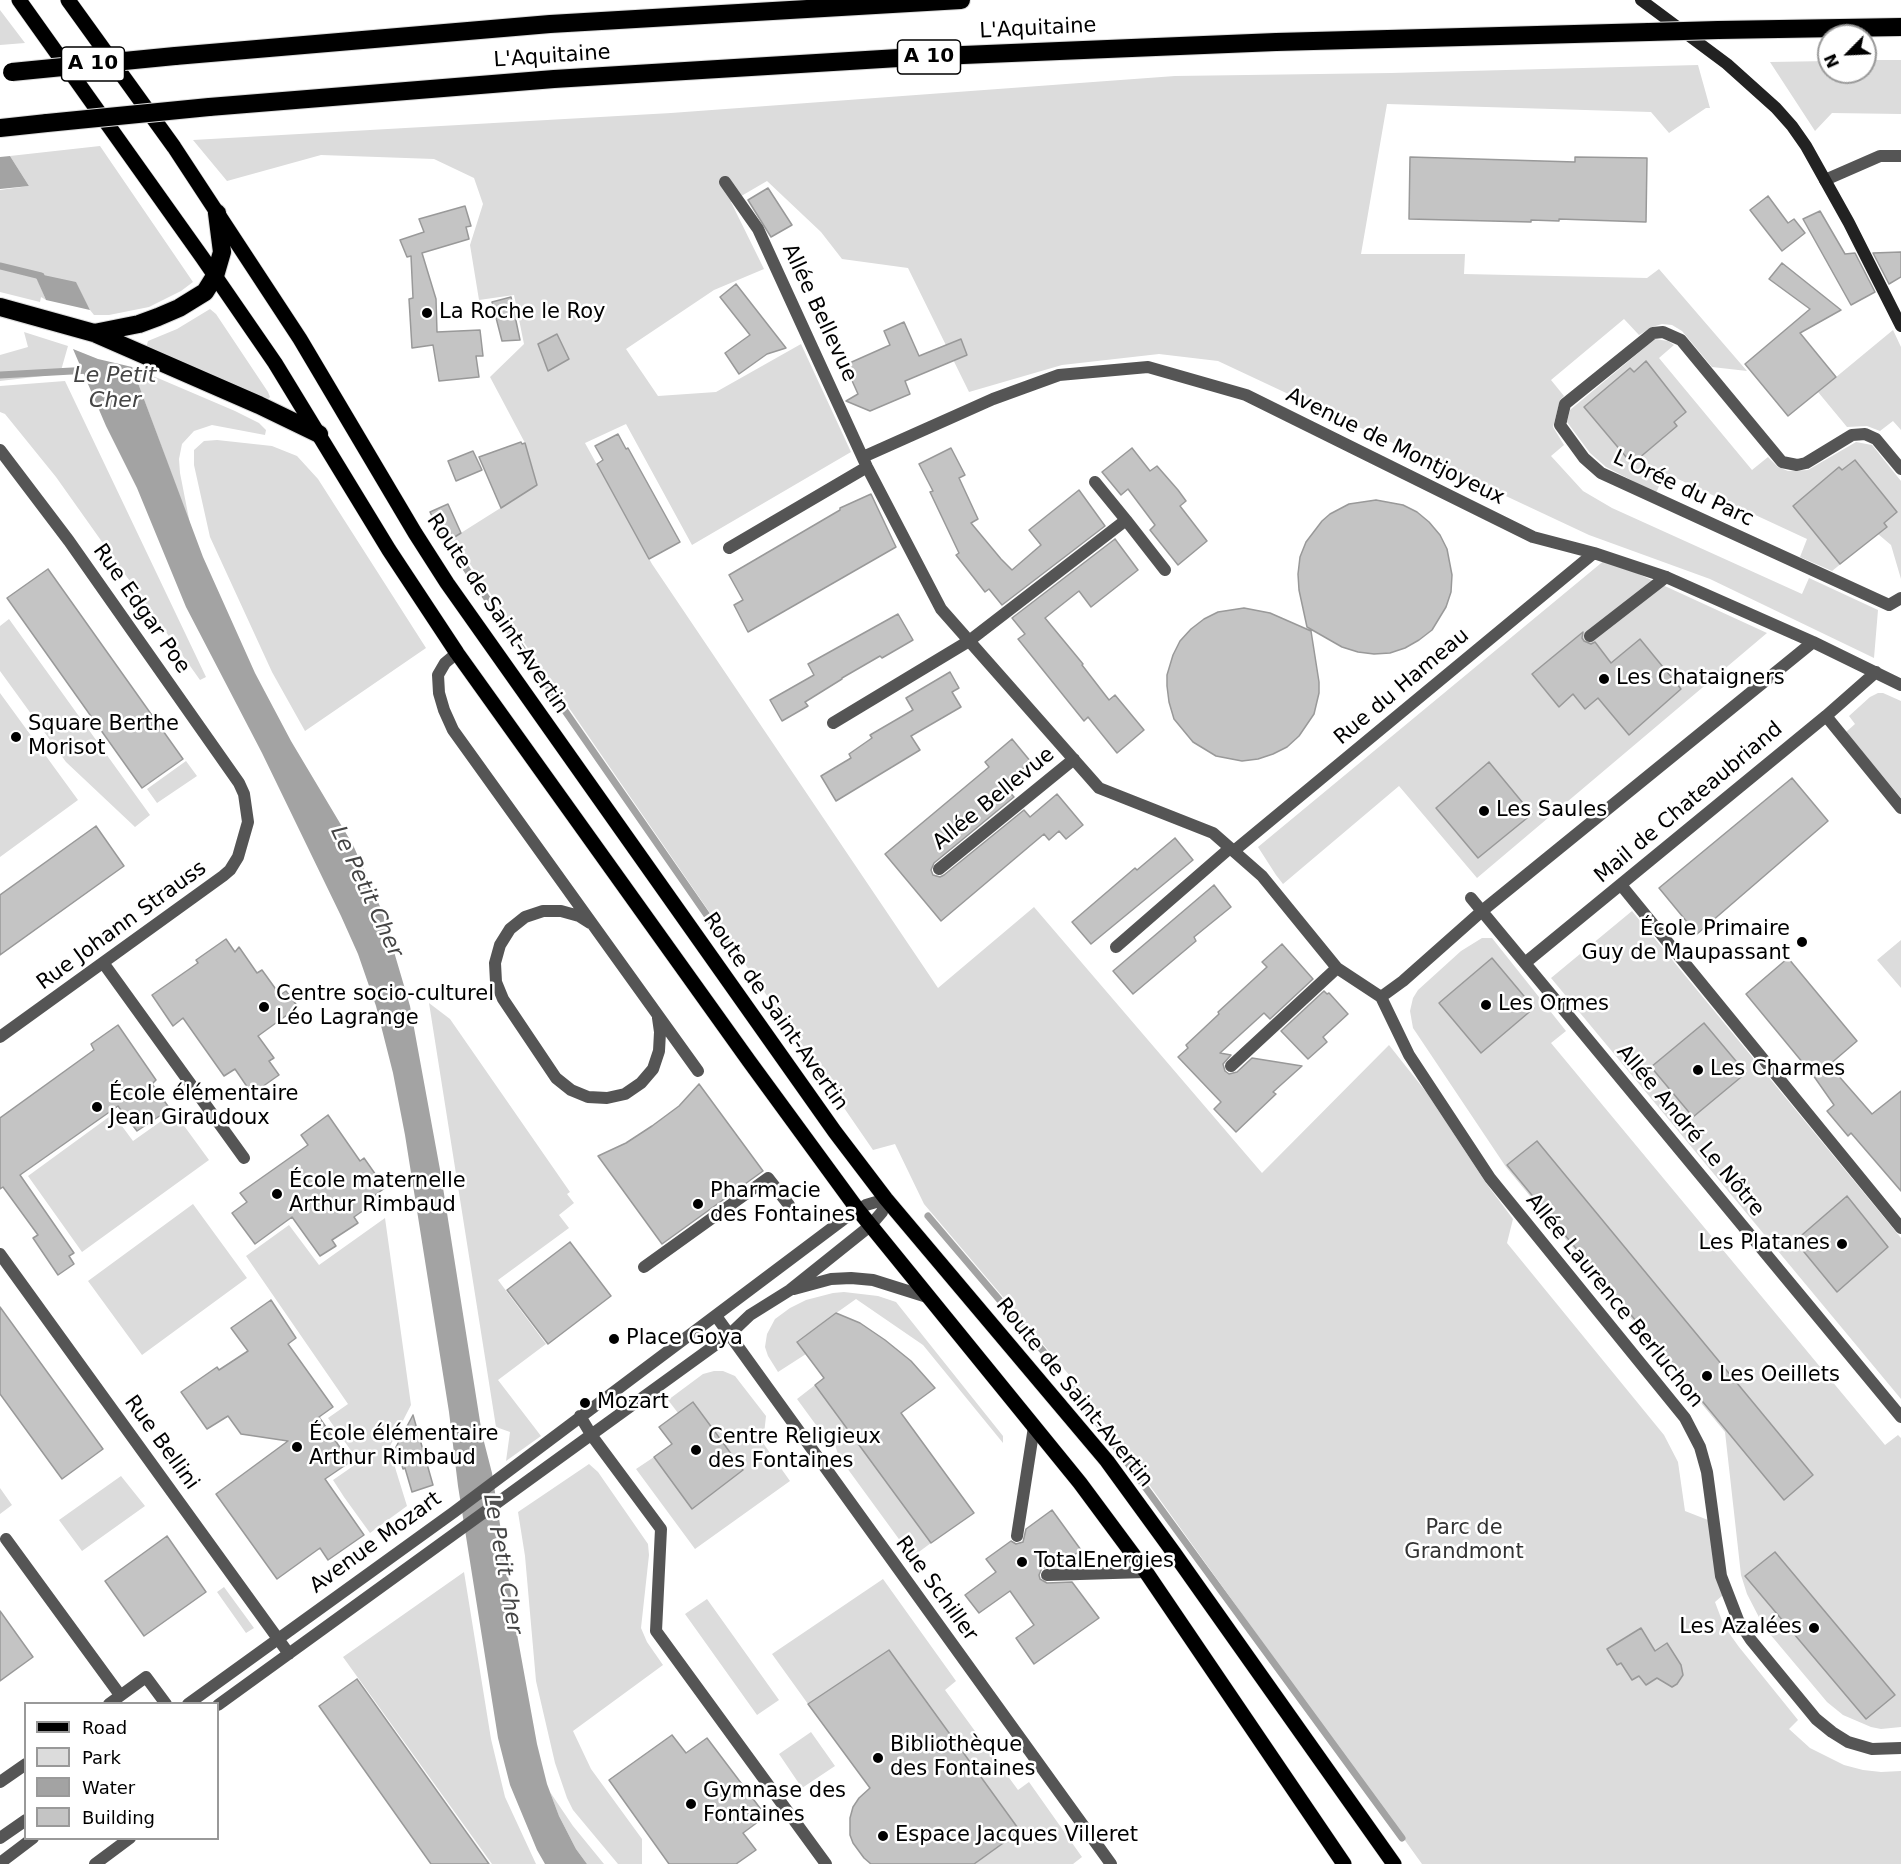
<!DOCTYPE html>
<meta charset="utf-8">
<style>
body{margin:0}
#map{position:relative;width:1901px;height:1864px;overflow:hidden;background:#fff;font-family:"DejaVu Sans",sans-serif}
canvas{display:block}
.legend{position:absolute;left:24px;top:1702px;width:195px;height:138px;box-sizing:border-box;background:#fff;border:2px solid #999;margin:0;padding:8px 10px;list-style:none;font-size:18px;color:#000}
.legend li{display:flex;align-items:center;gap:12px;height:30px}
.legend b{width:30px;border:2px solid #999}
.north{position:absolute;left:1817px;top:24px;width:60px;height:60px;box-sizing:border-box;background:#fff;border:2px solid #999;border-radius:50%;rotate:246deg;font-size:16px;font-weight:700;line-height:24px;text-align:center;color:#000}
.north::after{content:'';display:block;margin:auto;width:21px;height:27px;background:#000;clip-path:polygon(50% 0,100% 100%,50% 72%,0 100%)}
</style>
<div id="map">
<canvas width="1901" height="1864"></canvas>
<ul class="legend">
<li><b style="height:8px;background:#000"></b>Road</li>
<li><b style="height:16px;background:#dcdcdc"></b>Park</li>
<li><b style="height:16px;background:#a3a3a3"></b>Water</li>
<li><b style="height:16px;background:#c4c4c4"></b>Building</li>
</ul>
<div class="north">N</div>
</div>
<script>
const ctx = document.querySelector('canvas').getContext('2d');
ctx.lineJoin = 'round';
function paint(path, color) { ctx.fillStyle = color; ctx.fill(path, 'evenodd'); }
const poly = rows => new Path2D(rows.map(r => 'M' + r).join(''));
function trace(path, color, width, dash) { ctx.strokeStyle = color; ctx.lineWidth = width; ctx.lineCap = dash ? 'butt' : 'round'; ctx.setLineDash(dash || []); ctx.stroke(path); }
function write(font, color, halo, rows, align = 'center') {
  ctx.font = font + ' "DejaVu Sans",sans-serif'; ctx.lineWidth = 5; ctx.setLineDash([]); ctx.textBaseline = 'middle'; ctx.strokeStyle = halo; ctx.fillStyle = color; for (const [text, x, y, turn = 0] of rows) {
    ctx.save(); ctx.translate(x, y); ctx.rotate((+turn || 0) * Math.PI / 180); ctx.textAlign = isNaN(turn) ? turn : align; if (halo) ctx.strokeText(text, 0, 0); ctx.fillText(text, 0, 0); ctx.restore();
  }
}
const green = poly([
 [0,10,25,43,0,45],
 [1865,60,1901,60,1901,114,1832,113,1815,131,1770,62,1829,61,1829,72,1865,72],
 [1698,65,1710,108,1706,108,1669,133,1651,112,1387,104,1361,254,1465,254,1464,274,1647,278,1659,269,1747,371,1712,367,1682,331,1672,325,1662,324,1652,327,1639,335,1624,319,1551,380,1564,396,1560,400,1553,427,1564,445,1551,456,1583,491,1612,508,1802,594,1809,578,1878,610,1874,658,1710,579,1589,535,1218,361,1159,354,1062,365,969,392,908,268,842,259,821,232,767,181,731,202,764,269,714,290,626,349,658,396,716,392,801,344,851,452,692,545,626,424,585,443,652,564,938,988,1034,907,1262,1173,1389,1045,1427,1093,1486,1183,1513,1219,1507,1243,1664,1435,1678,1462,1685,1511,1708,1520,1723,1595,1715,1602,1724,1626,1739,1647,1798,1720,1789,1729,1810,1748,1844,1765,1863,1770,1881,1772,1901,1771,1901,1864,1422,1864,1076,1383,924,1204,895,1144,873,1150,457,545,448,549,445,543,537,485,525,443,490,377,524,344,514,295,479,300,470,245,483,204,474,178,434,159,321,155,227,181,193,140,671,113,1175,76,1391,73],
 [100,146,193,282,181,291,149,307,109,315,94,315,90,310,76,283,35,274,46,300,41,297,40,302,0,292,0,190,29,186,10,156],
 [210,309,216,314,268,392,270,397,268,399,265,399,243,388,146,348,148,341,177,329],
 [1893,330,1901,347,1901,430,1893,421,1880,431,1867,426,1847,427,1818,392],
 [24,332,68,346,60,374,0,381,0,355,28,347],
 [1655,339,1668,341,1674,345,1659,358,1752,470,1768,457,1778,467,1788,471,1808,470,1856,442,1872,445,1901,481,1901,579,1891,545,1878,534,1832,571,1800,557,1807,539,1665,473,1656,493,1606,467,1590,453,1567,422,1570,410],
 [132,367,235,411,259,423,266,430,265,435,212,425,194,431,182,444,179,459,180,473,190,524],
 [65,381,206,677,200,680,56,477,5,414,0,412,0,386],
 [217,440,272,446,297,456,318,479,426,648,305,731,272,672,210,537,194,465,194,450,204,441],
 [1606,559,1767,633,1477,878,1399,786,1283,884,1276,875,1258,847],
 [9,619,150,815,135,827,66,762,0,671,0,626],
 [0,693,78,800,0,857],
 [1878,693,1883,693,1901,701,1901,798,1846,732,1855,724,1849,716,1870,697],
 [186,761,197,776,157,803,147,789],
 [1632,911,1901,1238,1901,1399,1551,978],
 [1482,938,1492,938,1566,1031,1551,1043,1885,1445,1898,1435,1901,1438,1901,1727,1881,1729,1871,1727,1843,1715,1827,1702,1764,1627,1747,1594,1741,1575,1725,1432,1506,1167,1413,1028,1410,1011,1413,998,1418,990,1461,951],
 [1901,940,1901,988,1877,960],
 [429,1003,450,1019,570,1192,567,1194,574,1203,559,1215,569,1228,498,1280,546,1344,498,1380,541,1436,506,1461,510,1432,496,1427],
 [174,1112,209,1160,82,1252,28,1176,113,1114,133,1141],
 [193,1204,247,1278,142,1355,88,1281],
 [385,1218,411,1405,389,1448,407,1506,370,1533,344,1497,333,1480,359,1462,328,1418,348,1404,246,1256,289,1225,319,1265],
 [844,1292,878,1296,896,1302,1003,1436,1003,1443,923,1345,856,1299,797,1341,806,1354,778,1372,768,1356,765,1347,767,1334,775,1319,790,1308,806,1300,833,1293],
 [714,1371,723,1371,735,1376,766,1416,763,1443,790,1481,695,1549,636,1469,654,1457,692,1509,742,1470,694,1402,678,1413,668,1400,703,1374],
 [815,1385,931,1543,912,1557,839,1457,834,1442,823,1427,816,1425,797,1399],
 [589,1464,598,1472,648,1544,649,1555,641,1628,647,1642,663,1665,573,1731,591,1769,642,1839,642,1864,618,1864,573,1810,567,1798,555,1763,536,1681,525,1556,518,1512],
 [121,1476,145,1506,82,1551,59,1520],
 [0,1488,12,1505,0,1514],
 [464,1572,491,1739,505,1797,536,1864,492,1864,343,1657],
 [883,1579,956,1681,945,1690,1018,1790,1029,1782,1082,1857,1073,1864,974,1864,1020,1831,889,1650,808,1704,772,1654],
 [224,1587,254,1628,246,1633,217,1592],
 [707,1599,779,1700,757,1715,685,1614],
 [811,1732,835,1766,802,1788,779,1754],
 [550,1792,573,1826,604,1864,587,1864,576,1849,559,1816]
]);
const water = poly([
 [10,156,29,186,0,189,0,157],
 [34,273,76,282,90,310,46,300],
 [73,349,98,359,132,367,203,557,255,673,291,741,353,845,382,911,410,1006,441,1175,482,1434,492,1473,517,1634,537,1744,547,1784,559,1816,576,1849,587,1864,545,1864,537,1850,510,1785,498,1738,458,1486,449,1412,405,1135,393,1073,376,1006,358,954,341,916,262,753,186,607,137,488,106,426]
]);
const stream = poly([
 [0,266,41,276],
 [0,375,90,370],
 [463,564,729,947],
 [928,1216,1049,1358],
 [1074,1390,1402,1838]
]);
const building = poly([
 [1410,157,1575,162,1575,157,1647,158,1646,222,1559,219,1559,221,1531,220,1531,222,1409,219,1410,157],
 [768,188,792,225,771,237,748,200,768,188],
 [1768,196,1788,223,1794,219,1805,233,1782,251,1750,210,1768,196],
 [465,206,471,226,466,227,469,239,422,253,436,299,437,332,480,330,483,356,476,356,479,377,439,381,433,345,412,348,409,299,413,298,411,256,407,257,400,240,424,232,419,219,465,206],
 [1820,211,1845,254,1855,253,1875,292,1851,305,1803,219,1820,211],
 [1901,252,1901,277,1889,284,1873,253,1901,252],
 [1782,263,1841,310,1800,333,1836,377,1788,416,1745,364,1810,309,1769,279,1782,263],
 [736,284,786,348,767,354,739,374,725,353,750,335,720,297,736,284],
 [511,297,520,340,502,341,492,302,511,297],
 [904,322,919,356,961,339,967,355,905,381,910,394,870,411,846,401,858,394,845,365,890,345,884,331,904,322],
 [557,334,569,359,548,371,538,344,557,334],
 [1646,361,1686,412,1674,422,1677,426,1632,464,1584,407,1630,368,1634,372,1646,361],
 [618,434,626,449,628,448,680,542,649,559,597,464,603,460,595,446,618,434],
 [521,442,522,444,525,443,537,485,501,508,479,457,521,442],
 [951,448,965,475,959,478,978,519,971,523,1001,559,1012,570,1041,545,1029,530,1079,490,1105,526,1002,605,989,589,985,592,956,555,959,553,930,492,933,491,919,464,951,448],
 [1132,448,1150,471,1157,466,1178,490,1186,501,1180,506,1207,541,1178,565,1150,530,1155,525,1128,489,1121,495,1102,472,1132,448],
 [473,451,482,470,456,481,448,461,473,451],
 [1855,460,1897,512,1884,523,1887,527,1840,564,1793,506,1839,467,1842,470,1855,460],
 [871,494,896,547,748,632,734,605,743,600,729,575,840,510,840,508,871,494],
 [1376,500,1403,505,1417,512,1429,522,1440,535,1447,549,1452,575,1451,592,1446,607,1432,630,1419,640,1405,648,1390,653,1374,654,1358,652,1342,647,1307,627,1299,590,1298,574,1300,557,1306,542,1322,521,1330,514,1349,504,1376,500],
 [448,504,461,533,445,543,430,512,448,504],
 [1115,539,1138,570,1091,607,1079,591,1045,618,1083,664,1082,665,1109,700,1115,695,1144,730,1117,753,1088,717,1084,721,1018,639,1025,634,1012,618,1115,539],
 [48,569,183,759,142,788,7,598,48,569],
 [1244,608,1270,613,1311,631,1319,682,1319,693,1314,714,1299,736,1287,747,1273,754,1258,759,1242,761,1216,756,1193,742,1174,719,1169,702,1167,686,1167,675,1173,655,1180,641,1191,629,1204,619,1218,612,1244,608],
 [898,614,913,640,882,658,880,656,842,678,842,679,805,702,808,706,782,721,770,700,814,675,808,664,898,614],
 [1583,632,1582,638,1584,641,1591,644,1595,642,1611,663,1640,639,1681,689,1629,735,1598,698,1585,709,1573,694,1559,707,1532,674,1583,632],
 [950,672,959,688,952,692,961,707,911,736,920,750,836,801,821,776,851,758,849,754,872,738,870,735,913,710,906,698,950,672],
 [1012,739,1031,762,1003,785,1014,797,934,863,931,870,933,875,940,877,944,875,1024,810,1030,817,1057,794,1083,825,1066,839,1059,831,1049,840,1044,834,941,921,885,854,989,767,985,762,1012,739],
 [1489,762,1532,814,1478,858,1436,808,1489,762],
 [1792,778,1828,821,1697,934,1659,888,1792,778],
 [96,826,124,866,0,955,0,895,96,826],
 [1175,838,1193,860,1091,944,1072,922,1135,868,1137,870,1175,838],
 [1214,885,1231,907,1194,937,1196,941,1133,994,1113,971,1214,885],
 [226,939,235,952,239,947,257,973,262,970,280,995,286,991,298,1007,258,1036,274,1058,269,1061,279,1075,252,1094,235,1069,224,1076,183,1018,173,1026,152,995,198,963,196,960,226,939],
 [1282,944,1313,979,1270,1019,1264,1013,1220,1053,1231,1055,1223,1064,1225,1071,1229,1074,1237,1072,1252,1058,1302,1066,1273,1092,1276,1094,1236,1132,1214,1109,1221,1102,1178,1057,1188,1048,1186,1045,1219,1014,1218,1012,1267,967,1262,962,1282,944],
 [1492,958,1534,1008,1481,1053,1439,1003,1492,958],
 [1788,958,1857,1041,1829,1065,1872,1114,1901,1091,1901,1191,1851,1133,1848,1136,1827,1111,1834,1105,1813,1075,1746,994,1788,958],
 [1324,991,1327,994,1329,993,1348,1014,1323,1037,1327,1042,1308,1059,1281,1031,1324,991],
 [1704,1023,1746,1073,1693,1117,1651,1067,1704,1023],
 [118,1025,156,1080,152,1084,170,1109,137,1131,118,1106,20,1175,74,1253,69,1256,74,1264,58,1275,33,1238,38,1235,3,1187,0,1189,0,1118,94,1050,91,1044,118,1025],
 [699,1084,763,1171,662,1244,598,1156,626,1143,652,1126,679,1106,699,1084],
 [328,1115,360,1161,364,1158,385,1188,375,1195,378,1200,354,1217,358,1223,332,1240,336,1246,320,1256,292,1217,255,1244,232,1213,247,1202,240,1193,308,1145,301,1135,328,1115],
 [1537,1141,1813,1475,1784,1500,1507,1165,1537,1141],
 [1847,1196,1888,1247,1837,1292,1795,1241,1847,1196],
 [570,1242,611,1296,548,1344,507,1290,570,1242],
 [271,1300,296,1338,288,1344,333,1407,319,1417,350,1462,325,1479,364,1535,328,1560,320,1548,277,1579,216,1494,288,1441,241,1434,228,1416,207,1429,181,1392,217,1367,219,1370,248,1351,231,1328,271,1300],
 [0,1307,103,1449,62,1479,0,1394,0,1307],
 [836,1313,860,1323,885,1340,911,1361,935,1388,901,1413,974,1513,931,1543,815,1385,824,1378,797,1342,836,1313],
 [693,1402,743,1470,692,1509,654,1457,672,1444,659,1427,693,1402],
 [413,1415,433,1485,412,1492,405,1468,403,1469,396,1447,413,1415],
 [1052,1510,1081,1550,1060,1566,1042,1568,1039,1575,1040,1579,1047,1583,1072,1582,1099,1618,1034,1664,1016,1638,1034,1625,1010,1591,979,1613,965,1595,996,1572,986,1559,1011,1541,1016,1544,1023,1542,1026,1529,1052,1510],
 [167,1536,206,1592,144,1636,105,1581,167,1536],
 [1775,1552,1895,1695,1866,1719,1745,1576,1775,1552],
 [0,1611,33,1657,0,1681,0,1611],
 [1641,1628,1655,1651,1667,1643,1681,1665,1683,1675,1677,1684,1672,1687,1657,1678,1646,1685,1639,1676,1632,1680,1621,1663,1617,1665,1607,1649,1641,1628],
 [889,1650,1020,1831,974,1864,871,1864,864,1858,853,1843,850,1835,850,1818,853,1807,859,1798,870,1788,808,1704,889,1650],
 [357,1679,489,1864,431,1864,319,1706,357,1679],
 [672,1735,686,1753,707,1738,766,1816,743,1833,756,1850,736,1864,669,1864,609,1780,672,1735]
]);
const lane = poly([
 [1590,636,1666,577],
 [457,653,445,663,438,675,439,693,444,710,453,730,698,1071],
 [590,923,579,916,561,911,543,911,525,917,510,929,500,945,495,963,496,982,503,999,556,1078,571,1090,588,1097,607,1098,625,1094,641,1083,653,1069,659,1051,660,1032,658,1018],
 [644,1267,768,1178,789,1205],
 [1017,1536,1034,1427],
 [6,1539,120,1695],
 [1047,1575,1146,1572]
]);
const street = poly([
 [1825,180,1880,156,1901,156],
 [725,182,758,229,867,467,941,609,1099,788,1213,833,1262,876,1337,968,1381,997,1409,1055,1490,1178,1685,1418,1700,1447,1707,1472,1721,1576,1738,1620,1751,1640,1816,1719,1832,1732,1848,1742,1872,1749,1901,1748],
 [0,450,69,541,239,783,244,794,248,822,238,857,230,870,223,876,0,1037],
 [863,457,993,399,1059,375,1148,367,1246,395,1533,537,1594,553,1666,577,1813,642,1901,685],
 [1901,469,1876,439,1865,434,1852,435,1806,463,1797,465,1782,462,1681,340,1663,332,1653,333,1565,404,1560,425,1584,458,1601,473,1889,605,1901,598],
 [1126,520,1165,570],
 [729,548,867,467],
 [1826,716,1901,808],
 [833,723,969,641,1126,520,1095,482],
 [1235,850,1594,553],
 [939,869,1074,759],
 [1621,885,1901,1228],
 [1471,898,1901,1417],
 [1116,947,1230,848],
 [1525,963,1826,716,1876,672],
 [104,964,244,1158],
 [1381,997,1403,981,1482,911,1813,642],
 [1231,1066,1337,968],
 [0,1254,289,1654],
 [794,1289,831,1279,851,1278,873,1280,927,1297],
 [716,1316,1111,1864],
 [580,1416,592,1436,661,1529,656,1631,826,1864],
 [109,1704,146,1677,166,1704],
 [188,1704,454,1512,844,1219,866,1205,886,1199],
 [218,1705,729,1335,750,1315,790,1290,870,1226,882,1212,886,1199],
 [0,1782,26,1764],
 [0,1838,26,1820],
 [0,1863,33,1838],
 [95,1864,130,1838]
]);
const secondary = poly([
 [1641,0,1727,64,1776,108,1792,126,1806,146,1849,223,1901,326]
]);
const primary = poly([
 [19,0,202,257,275,363,389,550,457,653,749,1061,858,1210,1080,1483,1146,1572,1344,1864],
 [68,0,174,147,300,339,415,533,447,583,835,1132,886,1199,1107,1461,1174,1553,1394,1864]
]);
const highway = poly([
 [1718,30,1901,27],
 [175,56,550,24,961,0],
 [209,107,554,79,915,57,1276,42,1649,32],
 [0,128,47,123],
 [0,307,94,333,259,405,319,434],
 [94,333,139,324,158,317,179,308,205,292,215,276,222,252,217,213]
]);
const highwayBridge = poly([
 [1649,32,1718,30],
 [12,72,175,56],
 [47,123,209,107]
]);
const markers = [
 [427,313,6,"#000"],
 [1604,679,6,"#000"],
 [16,737,6,"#000"],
 [1484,811,6,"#000"],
 [1802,942,6,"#000"],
 [1486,1005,6,"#000"],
 [264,1007,6,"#000"],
 [1698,1070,6,"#000"],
 [97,1107,6,"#000"],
 [277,1194,6,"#000"],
 [698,1204,6,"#000"],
 [1842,1244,6,"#000"],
 [614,1339,6,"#000"],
 [1707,1376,6,"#000"],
 [585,1403,6,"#000"],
 [297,1447,6,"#000"],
 [696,1450,6,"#000"],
 [1022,1562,6,"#000"],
 [1814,1628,6,"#000"],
 [878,1758,6,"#000"],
 [691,1804,6,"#000"],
 [883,1836,6,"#000"]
];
const shields = [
 [929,57,63],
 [93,64,63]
];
const shieldNames = [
 ["A 10",929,57],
 ["A 10",93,64]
];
const streetNames = [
 ["L'Aquitaine",1038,29,-3],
 ["L'Aquitaine",552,57,-4],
 ["Allée Bellevue",819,313,65],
 ["Avenue de Montjoyeux",1395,447,26],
 ["L'Orée du Parc",1683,489,25],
 ["Rue Edgar Poe",141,609,55],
 ["Route de Saint-Avertin",497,614,56],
 ["Rue du Hameau",1402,687,-40],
 ["Allée Bellevue",994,799,-39],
 ["Mail de Chateaubriand",1689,803,-40],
 ["Rue Johann Strauss",122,926,-36],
 ["Route de Saint-Avertin",775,1012,55],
 ["Allée André Le Nôtre",1690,1131,50],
 ["Allée Laurence Berluchon",1614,1301,51],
 ["Route de Saint-Avertin",1074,1393,51],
 ["Rue Bellini",161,1443,54],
 ["Avenue Mozart",376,1543,-36],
 ["Rue Schiller",936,1589,54]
];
const poiNames = [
 ["La Roche le Roy",439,313],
 ["Les Chataigners",1616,679],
 ["Square Berthe",28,725],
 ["Morisot",28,749],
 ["Les Saules",1496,811],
 ["École Primaire",1790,930,"right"],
 ["Guy de Maupassant",1790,954,"right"],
 ["Centre socio-culturel",276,995],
 ["Léo Lagrange",276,1019],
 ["Les Ormes",1498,1005],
 ["Les Charmes",1710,1070],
 ["École élémentaire",109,1095],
 ["Jean Giraudoux",109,1119],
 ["École maternelle",289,1182],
 ["Arthur Rimbaud",289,1206],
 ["Pharmacie",710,1192],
 ["des Fontaines",710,1216],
 ["Les Platanes",1830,1244,"right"],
 ["Place Goya",626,1339],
 ["Les Oeillets",1719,1376],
 ["Mozart",597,1403],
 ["École élémentaire",309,1435],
 ["Arthur Rimbaud",309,1459],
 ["Centre Religieux",708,1438],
 ["des Fontaines",708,1462],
 ["TotalEnergies",1034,1562],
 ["Les Azalées",1802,1628,"right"],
 ["Bibliothèque",890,1746],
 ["des Fontaines",890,1770],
 ["Gymnase des",703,1792],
 ["Fontaines",703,1816],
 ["Espace Jacques Villeret",895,1836]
];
const parkNames = [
 ["Parc de",1464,1529],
 ["Grandmont",1464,1553]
];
const waterNames = [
 ["Le Petit",115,376],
 ["Cher",115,401],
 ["Le Petit Cher",366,892,65],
 ["Le Petit Cher",502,1564,80]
];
paint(green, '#dcdcdc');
paint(water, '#a3a3a3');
trace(stream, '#a3a3a3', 7);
paint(building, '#c4c4c4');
trace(building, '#999', 1.5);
trace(primary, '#dbdbdb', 16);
trace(highway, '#dbdbdb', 20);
trace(lane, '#555', 12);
trace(street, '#555', 12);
trace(secondary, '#222', 12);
trace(primary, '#000', 15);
trace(highway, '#000', 18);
trace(highwayBridge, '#dbdbdb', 20, []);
trace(highwayBridge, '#000', 18);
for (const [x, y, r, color] of markers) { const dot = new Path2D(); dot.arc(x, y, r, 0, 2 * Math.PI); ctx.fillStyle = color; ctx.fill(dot); trace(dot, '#fff', 2); }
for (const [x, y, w] of shields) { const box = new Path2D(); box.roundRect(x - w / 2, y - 17, w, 34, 4.5); ctx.fillStyle = '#fff'; ctx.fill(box); trace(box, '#000', 1.5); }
write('bold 20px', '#000', null, shieldNames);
write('21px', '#000', '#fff', streetNames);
write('21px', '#000', '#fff', poiNames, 'left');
write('21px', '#333', '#fff', parkNames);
write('italic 22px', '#444', '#fff', waterNames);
</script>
